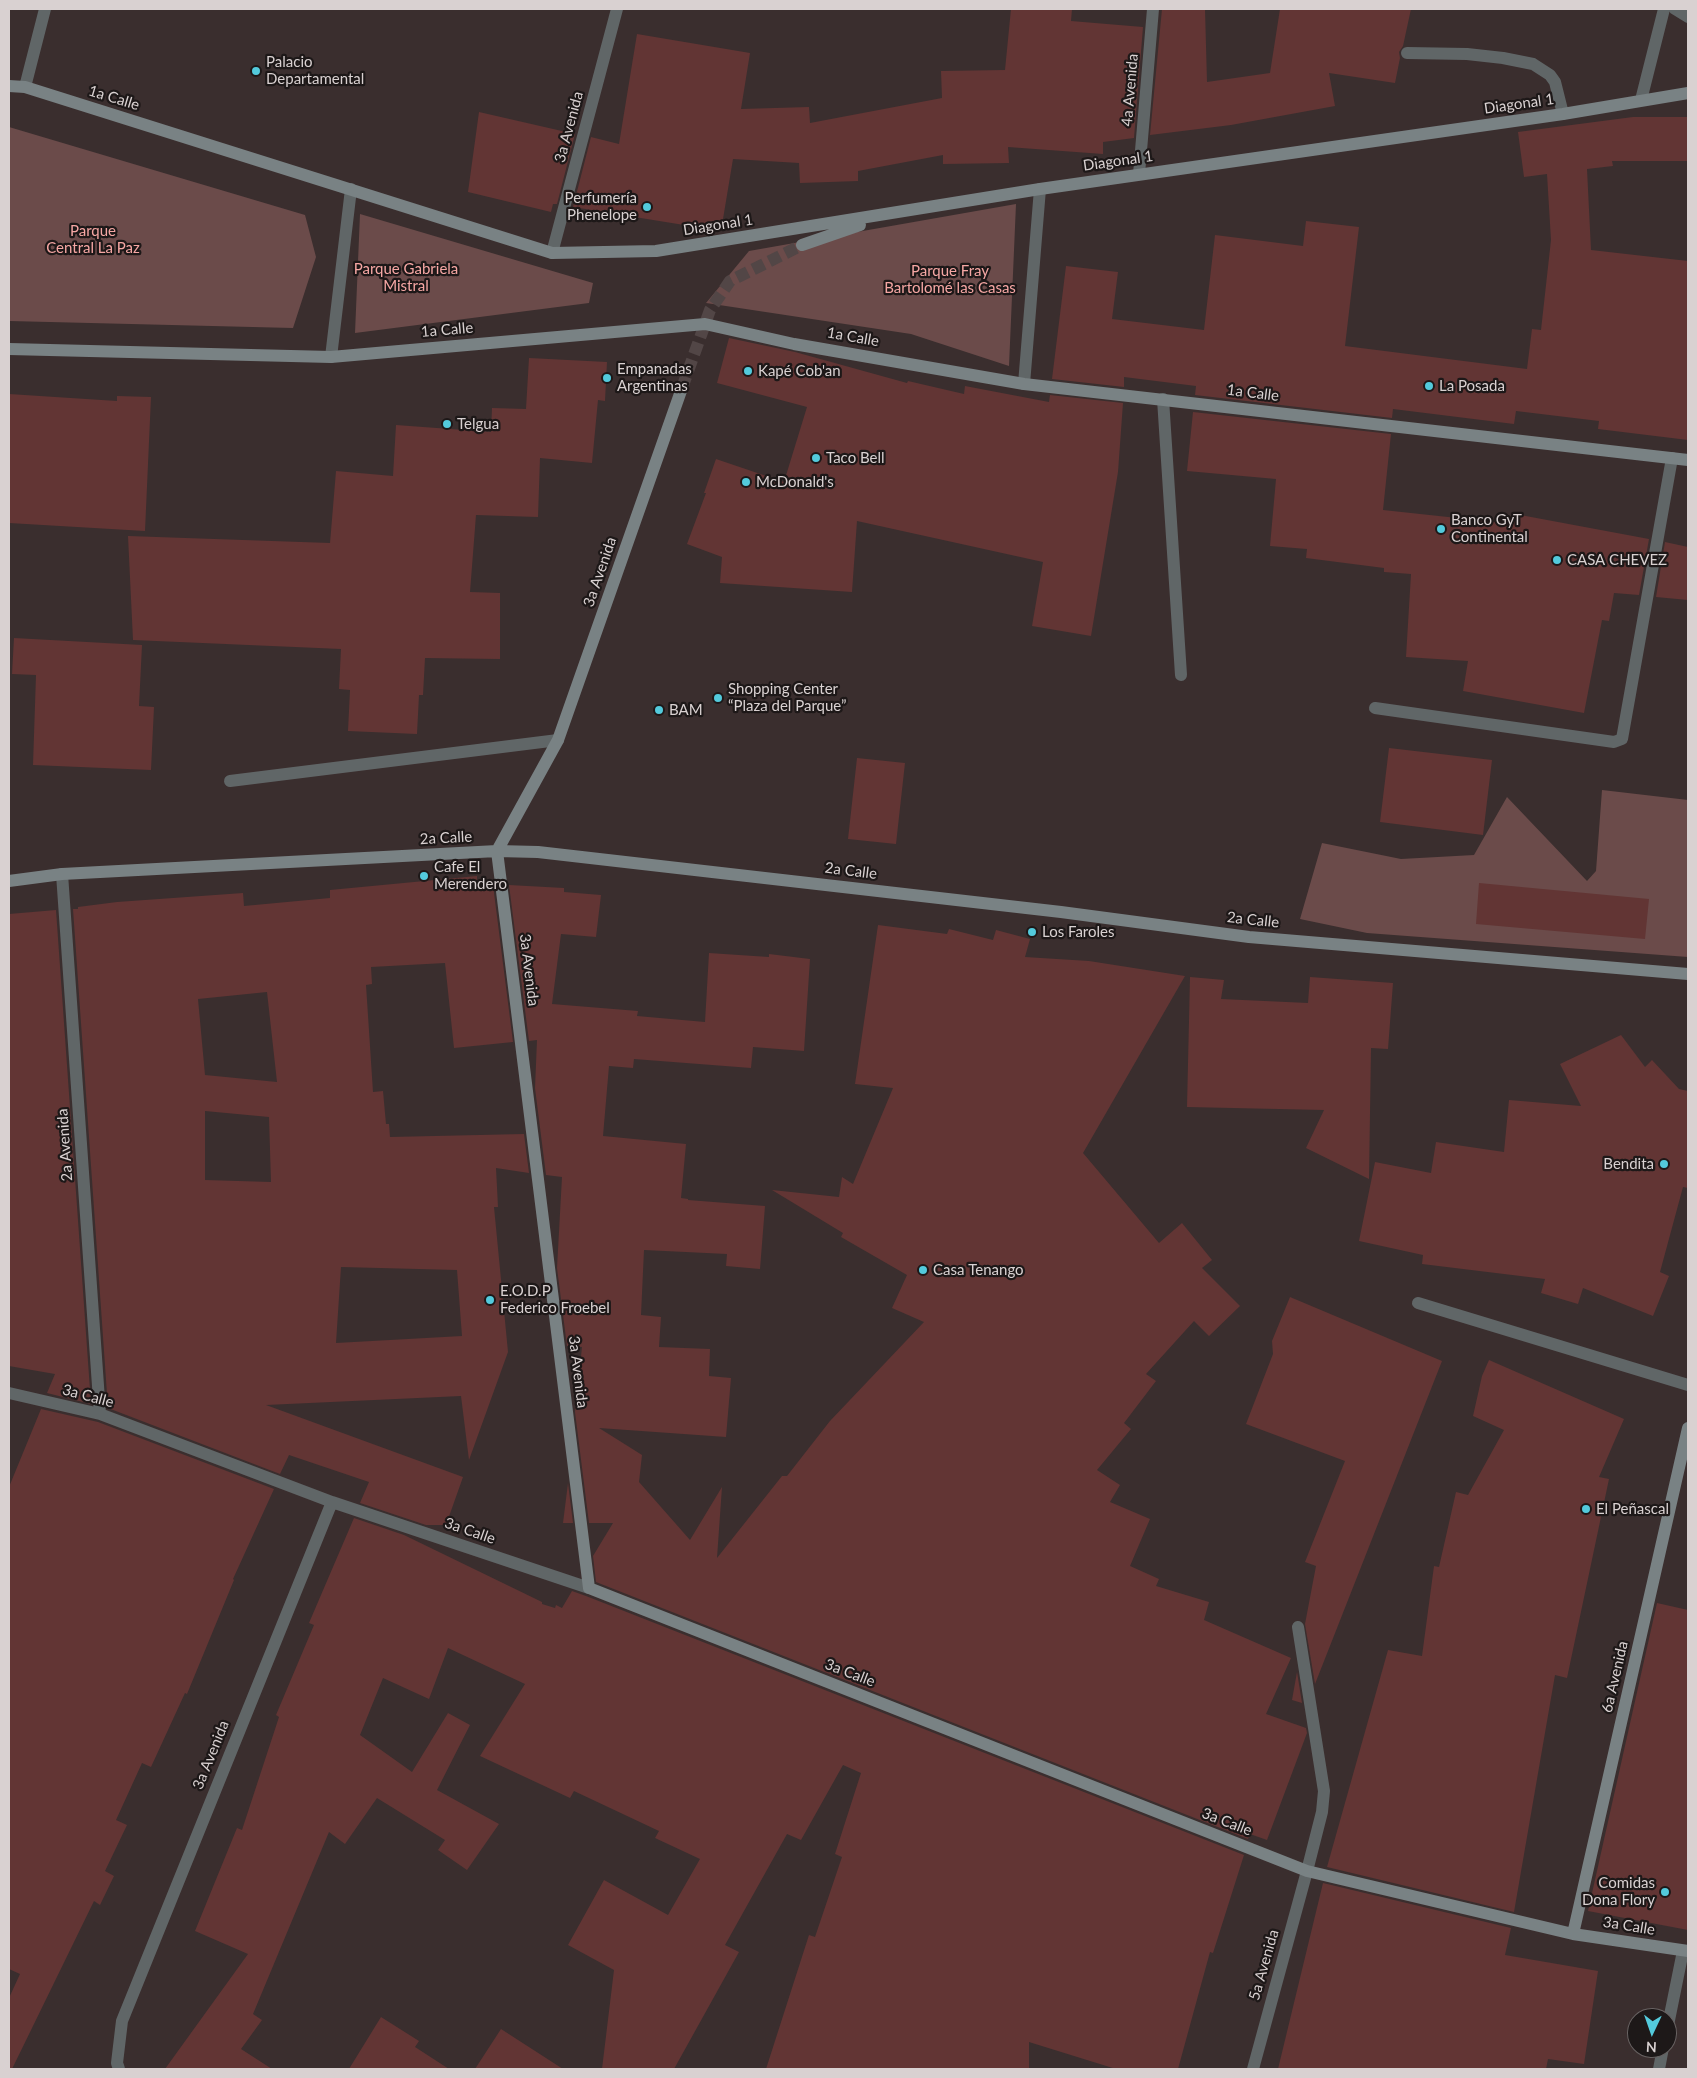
<!DOCTYPE html>
<meta charset="utf-8">
<style>
body{margin:0}
#map{position:relative;width:1697px;height:2078px;overflow:hidden;background:#3a2e2e;font-family:Lato,sans-serif}
canvas{display:block}
.frame{position:absolute;inset:0;border:10px solid #d9d1d1;pointer-events:none}
.north{position:absolute;left:1627px;top:2008px;width:50px;height:50px;box-sizing:border-box;background:#1d1818;border:1px solid #686262;border-radius:50%;rotate:183deg;font-size:14px;font-weight:700;line-height:20px;text-align:center;color:#d9d1d1}
.north::after{content:'';display:block;margin:auto;width:18px;height:22px;background:#53cadc;clip-path:polygon(50% 0,100% 100%,50% 72%,0 100%)}
</style>
<div id="map">
<canvas width="1697" height="2078"></canvas>
<div class="frame"></div>
<div class="north">N</div>
</div>
<script>
const ctx = document.querySelector('canvas').getContext('2d');
ctx.lineJoin = 'round';
function paint(path, color) { ctx.fillStyle = color; ctx.fill(path, 'evenodd'); }
const poly = rows => new Path2D(rows.map(r => 'M' + r).join(''));
function trace(path, color, width, dash) { ctx.strokeStyle = color; ctx.lineWidth = width; ctx.lineCap = dash ? 'butt' : 'round'; ctx.setLineDash(dash || []); ctx.stroke(path); }
function write(font, color, halo, rows, align = 'center') {
  ctx.font = font + ' Lato,sans-serif'; ctx.lineWidth = 4.5; ctx.setLineDash([]); ctx.textBaseline = 'middle'; ctx.strokeStyle = halo; ctx.fillStyle = color; for (const [text, x, y, turn = 0] of rows) {
    ctx.save(); ctx.translate(x, y); ctx.rotate((+turn || 0) * Math.PI / 180); ctx.textAlign = isNaN(turn) ? turn : align; if (halo) ctx.strokeText(text, 0, 0); ctx.fillText(text, 0, 0); ctx.restore();
  }
}
const green = poly([
 [9,127,305,215,316,257,293,328,9,321],
 [1016,204,1009,366,911,334,706,303,749,251],
 [360,214,593,283,589,303,355,333],
 [1602,790,1688,800,1688,957,1367,933,1300,919,1322,843,1401,859,1474,855,1507,797,1587,881,1596,871]
]);
const building = poly([
 [1011,9,1072,9,1071,21,1143,27,1134,138,1103,142,1103,154,1008,147,1009,163,943,164,943,155,858,171,858,181,800,183,799,163,733,159,721,231,573,207,591,137,619,144,637,34,750,53,741,109,809,107,810,123,942,98,941,71,1005,70],
 [1162,9,1205,9,1207,82,1270,73,1280,9,1411,9,1403,46,1399,52,1400,58,1395,83,1329,73,1335,106,1231,125,1150,135],
 [479,112,575,134,557,204,553,204,551,212,468,192],
 [1633,117,1688,117,1688,161,1612,161,1613,166,1587,169,1591,250,1688,261,1688,440,1598,429,1599,421,1516,411,1514,424,1393,409,1392,418,1195,395,1196,386,1124,377,1124,387,1052,379,1066,266,1118,272,1112,319,1204,330,1215,235,1303,246,1306,221,1359,227,1345,346,1527,369,1532,329,1541,330,1551,240,1547,174,1524,177,1518,132],
 [729,338,795,352,907,383,908,381,964,394,965,386,1049,402,1050,395,1123,403,1118,472,1091,636,1032,626,1043,562,857,521,852,592,720,583,722,557,687,544,706,493,704,493,716,459,784,482,807,407,717,383],
 [529,358,607,362,605,401,598,400,592,463,540,458,538,517,476,515,470,592,500,593,500,659,425,658,423,695,419,695,417,734,348,731,350,690,339,689,341,649,133,640,128,536,330,543,336,471,393,476,396,425,491,432,492,408,526,409],
 [9,394,117,401,117,396,151,397,145,531,9,523],
 [1193,412,1391,434,1383,510,1513,524,1515,514,1649,539,1639,595,1614,593,1609,621,1602,620,1584,713,1463,691,1468,661,1406,657,1411,574,1384,572,1384,568,1306,558,1307,549,1270,546,1276,479,1187,471],
 [1665,542,1688,547,1688,600,1656,597],
 [14,638,142,645,139,706,154,707,151,770,33,765,36,675,12,674],
 [1389,748,1492,760,1483,835,1380,822],
 [857,758,905,763,896,844,848,839],
 [477,876,477,883,487,882,487,884,493,885,513,1042,454,1048,445,963,371,967,372,984,366,985,373,1092,383,1091,386,1124,389,1124,390,1137,524,1134,529,1173,496,1168,498,1207,494,1207,508,1352,469,1460,461,1396,266,1405,463,1477,446,1525,426,1525,360,1503,369,1482,289,1455,280,1474,108,1408,73,909,78,909,78,907,117,902,243,893,244,906,330,898,330,890],
 [267,992,277,1082,205,1075,198,999],
 [205,1111,269,1117,271,1182,205,1180],
 [341,1267,457,1270,462,1336,336,1343],
 [1479,883,1649,899,1645,939,1476,924],
 [509,885,564,888,564,892,601,895,596,937,561,934,552,1004,638,1011,637,1016,705,1022,709,953,769,957,769,954,810,959,804,1051,753,1047,751,1068,634,1059,633,1068,609,1066,603,1136,686,1144,681,1198,688,1199,688,1200,765,1206,760,1269,726,1266,727,1254,644,1250,641,1315,661,1317,659,1347,710,1349,709,1376,731,1378,726,1437,599,1428,642,1455,639,1482,690,1540,722,1487,717,1558,782,1476,787,1476,830,1421,924,1322,892,1308,907,1275,841,1237,843,1233,772,1190,839,1197,842,1177,853,1184,893,1088,855,1084,878,925,947,934,949,929,993,940,996,930,1030,939,1025,957,1089,961,1185,976,1083,1153,1159,1243,1182,1223,1212,1260,1202,1268,1240,1306,1209,1336,1194,1321,1146,1374,1156,1381,1124,1423,1131,1429,1097,1470,1120,1485,1110,1502,1150,1519,1130,1566,1159,1579,1156,1586,1209,1602,1204,1620,1291,1658,1266,1714,1306,1728,1307,1733,1267,1840,1250,1834,1248,1839,596,1582,593,1556,613,1523,589,1523,575,1412,582,1347,567,1346,557,1268,562,1177,546,1175,535,1088,537,1040,529,1041],
 [56,910,91,1404,47,1393,55,1374,9,1366,9,914],
 [1190,977,1224,980,1221,999,1308,1003,1310,977,1393,983,1388,1049,1371,1048,1369,1179,1306,1148,1324,1110,1187,1107],
 [1621,1035,1645,1067,1652,1060,1679,1089,1688,1091,1688,1188,1683,1187,1660,1272,1669,1276,1653,1316,1583,1288,1578,1304,1541,1293,1545,1279,1422,1264,1423,1255,1359,1241,1375,1162,1431,1173,1436,1142,1504,1152,1509,1100,1581,1106,1560,1064],
 [1290,1297,1442,1361,1315,1684,1305,1624,1316,1566,1305,1562,1345,1461,1246,1424,1273,1354,1272,1341],
 [1489,1360,1624,1419,1599,1477,1609,1479,1567,1678,1555,1675,1514,1912,1327,1867,1388,1650,1422,1656,1434,1566,1439,1567,1456,1492,1468,1495,1504,1430,1473,1416,1482,1376],
 [41,1409,98,1422,274,1489,233,1579,234,1580,187,1694,185,1693,151,1767,142,1763,116,1820,127,1825,105,1871,114,1876,100,1905,94,1901,12,2069,9,2069,9,1998,20,1974,9,1969,9,1487],
 [568,1483,573,1523,563,1523],
 [354,1518,404,1535,542,1602,542,1604,555,1608,556,1605,562,1608,572,1591,586,1596,1244,1855,1213,1953,1210,1952,1178,2069,1116,2069,1029,2042,1029,2069,766,2069,809,1935,815,1937,842,1857,835,1854,861,1773,843,1765,801,1840,787,1834,725,1945,739,1952,674,2069,602,2069,614,1970,568,1945,604,1880,668,1915,700,1859,655,1838,659,1831,574,1791,570,1798,480,1756,525,1684,448,1648,429,1699,383,1678,360,1735,412,1772,448,1713,470,1725,437,1790,499,1824,467,1870,438,1850,445,1840,377,1798,345,1844,329,1832,253,2014,262,2020,241,2049,272,2069,165,2069,248,1954,195,1931,237,1828,242,1830,279,1717,276,1715,314,1625,309,1623],
 [1657,1603,1688,1610,1688,1930,1588,1911],
 [1297,1672,1302,1703,1292,1700],
 [1323,1883,1511,1928,1505,1955,1598,1971,1584,2064,1548,2059,1546,2069,1278,2069],
 [381,2017,419,2041,415,2047,449,2069,349,2069],
 [501,2029,563,2069,475,2069]
]);
const secondaryTunnel = poly([
 [682,388,710,310,730,281,802,245]
]);
const lane = poly([
 [1407,53,1467,54,1503,58,1533,64,1550,75,1555,82,1563,114],
 [1163,399,1181,675],
 [1375,708,1614,742,1622,739,1672,458],
 [230,781,558,740],
 [1418,1303,1688,1385],
 [1298,1627,1324,1791,1322,1812,1307,1871],
 [1667,2030,1683,1951],
 [1659,2069,1663,2048]
]);
const street = poly([
 [1675,9,1688,17],
 [25,87,45,9],
 [1641,100,1664,9],
 [1139,174,1153,9],
 [552,253,617,9],
 [331,357,351,189],
 [1024,384,1040,189],
 [62,874,100,1414],
 [9,1393,100,1414,332,1502,589,1588],
 [119,2069,117,2063,122,2021,332,1502],
 [1253,2069,1307,1871]
]);
const secondary = poly([
 [9,86,25,87,552,253,656,251,1040,189,1563,114,1688,93],
 [802,245,860,225],
 [9,349,331,357,705,324,794,344,1024,384,1688,460],
 [682,388,558,740,497,851,589,1588,1307,1871,1573,1934,1688,1951],
 [9,881,62,874,497,851,538,852,1061,912,1249,937,1688,974],
 [1573,1934,1688,1428]
]);
const markers = [
 [256,71,5,"#53cadc"],
 [647,207,5,"#53cadc"],
 [748,371,5,"#53cadc"],
 [607,378,5,"#53cadc"],
 [1429,386,5,"#53cadc"],
 [447,424,5,"#53cadc"],
 [816,458,5,"#53cadc"],
 [746,482,5,"#53cadc"],
 [1441,529,5,"#53cadc"],
 [1557,560,5,"#53cadc"],
 [718,698,5,"#53cadc"],
 [659,710,5,"#53cadc"],
 [424,876,5,"#53cadc"],
 [1032,932,5,"#53cadc"],
 [1664,1164,5,"#53cadc"],
 [923,1270,5,"#53cadc"],
 [490,1300,5,"#53cadc"],
 [1586,1509,5,"#53cadc"],
 [1665,1892,5,"#53cadc"]
];
const poiNames = [
 ["Palacio",266,62],
 ["Departamental",266,79],
 ["Perfumería",637,198,"right"],
 ["Phenelope",637,215,"right"],
 ["Empanadas",617,369],
 ["Argentinas",617,386],
 ["Kapé Cob'an",758,371],
 ["La Posada",1439,386],
 ["Telgua",457,424],
 ["Taco Bell",826,458],
 ["McDonald's",756,482],
 ["Banco GyT",1451,520],
 ["Continental",1451,537],
 ["CASA CHEVEZ",1567,560],
 ["Shopping Center",728,689],
 ["“Plaza del Parque”",728,706],
 ["BAM",669,710],
 ["Cafe El",434,867],
 ["Merendero",434,884],
 ["Los Faroles",1042,932],
 ["Bendita",1654,1164,"right"],
 ["Casa Tenango",933,1270],
 ["E.O.D.P",500,1291],
 ["Federico Froebel",500,1308],
 ["El Peñascal",1596,1509],
 ["Comidas",1655,1883,"right"],
 ["Dona Flory",1655,1900,"right"]
];
const streetNames = [
 ["4a Avenida",1130,90,-85],
 ["1a Calle",114,98,17],
 ["Diagonal 1",1519,104,-8],
 ["3a Avenida",569,127,-75],
 ["Diagonal 1",1118,161,-8],
 ["Diagonal 1",718,225,-9],
 ["1a Calle",447,330,-5],
 ["1a Calle",853,337,10],
 ["1a Calle",1253,393,7],
 ["3a Avenida",600,572,-71],
 ["2a Calle",446,838,-3],
 ["2a Calle",851,871,7],
 ["2a Calle",1253,920,6],
 ["3a Avenida",529,970,83],
 ["2a Avenida",65,1145,-94],
 ["3a Avenida",578,1372,83],
 ["3a Calle",88,1396,15],
 ["3a Calle",470,1531,19],
 ["3a Calle",850,1673,21],
 ["6a Avenida",1615,1677,-77],
 ["3a Avenida",211,1755,-68],
 ["3a Calle",1227,1822,21],
 ["3a Calle",1629,1926,9],
 ["5a Avenida",1264,1965,-74]
];
const parkNames = [
 ["Parque",93,231],
 ["Central La Paz",93,248],
 ["Parque Gabriela",406,269],
 ["Mistral",406,286],
 ["Parque Fray",950,271],
 ["Bartolomé las Casas",950,288]
];
paint(green, '#6b4b4a');
paint(building, '#623534');
trace(secondaryTunnel, '#524646', 12, [12, 6]);
trace(lane, '#606667', 12);
trace(street, '#606667', 12);
trace(secondary, '#798284', 12);
for (const [x, y, r, color] of markers) { const dot = new Path2D(); dot.arc(x, y, r, 0, 2 * Math.PI); ctx.fillStyle = color; ctx.fill(dot); trace(dot, '#1d1818', 2); }
write('15px', '#d9d1d1', '#1d1818', poiNames, 'left');
write('15px', '#d9d1d1', '#1d1818', streetNames);
write('15px', '#f6a7a4', '#1d1818', parkNames);
</script>
